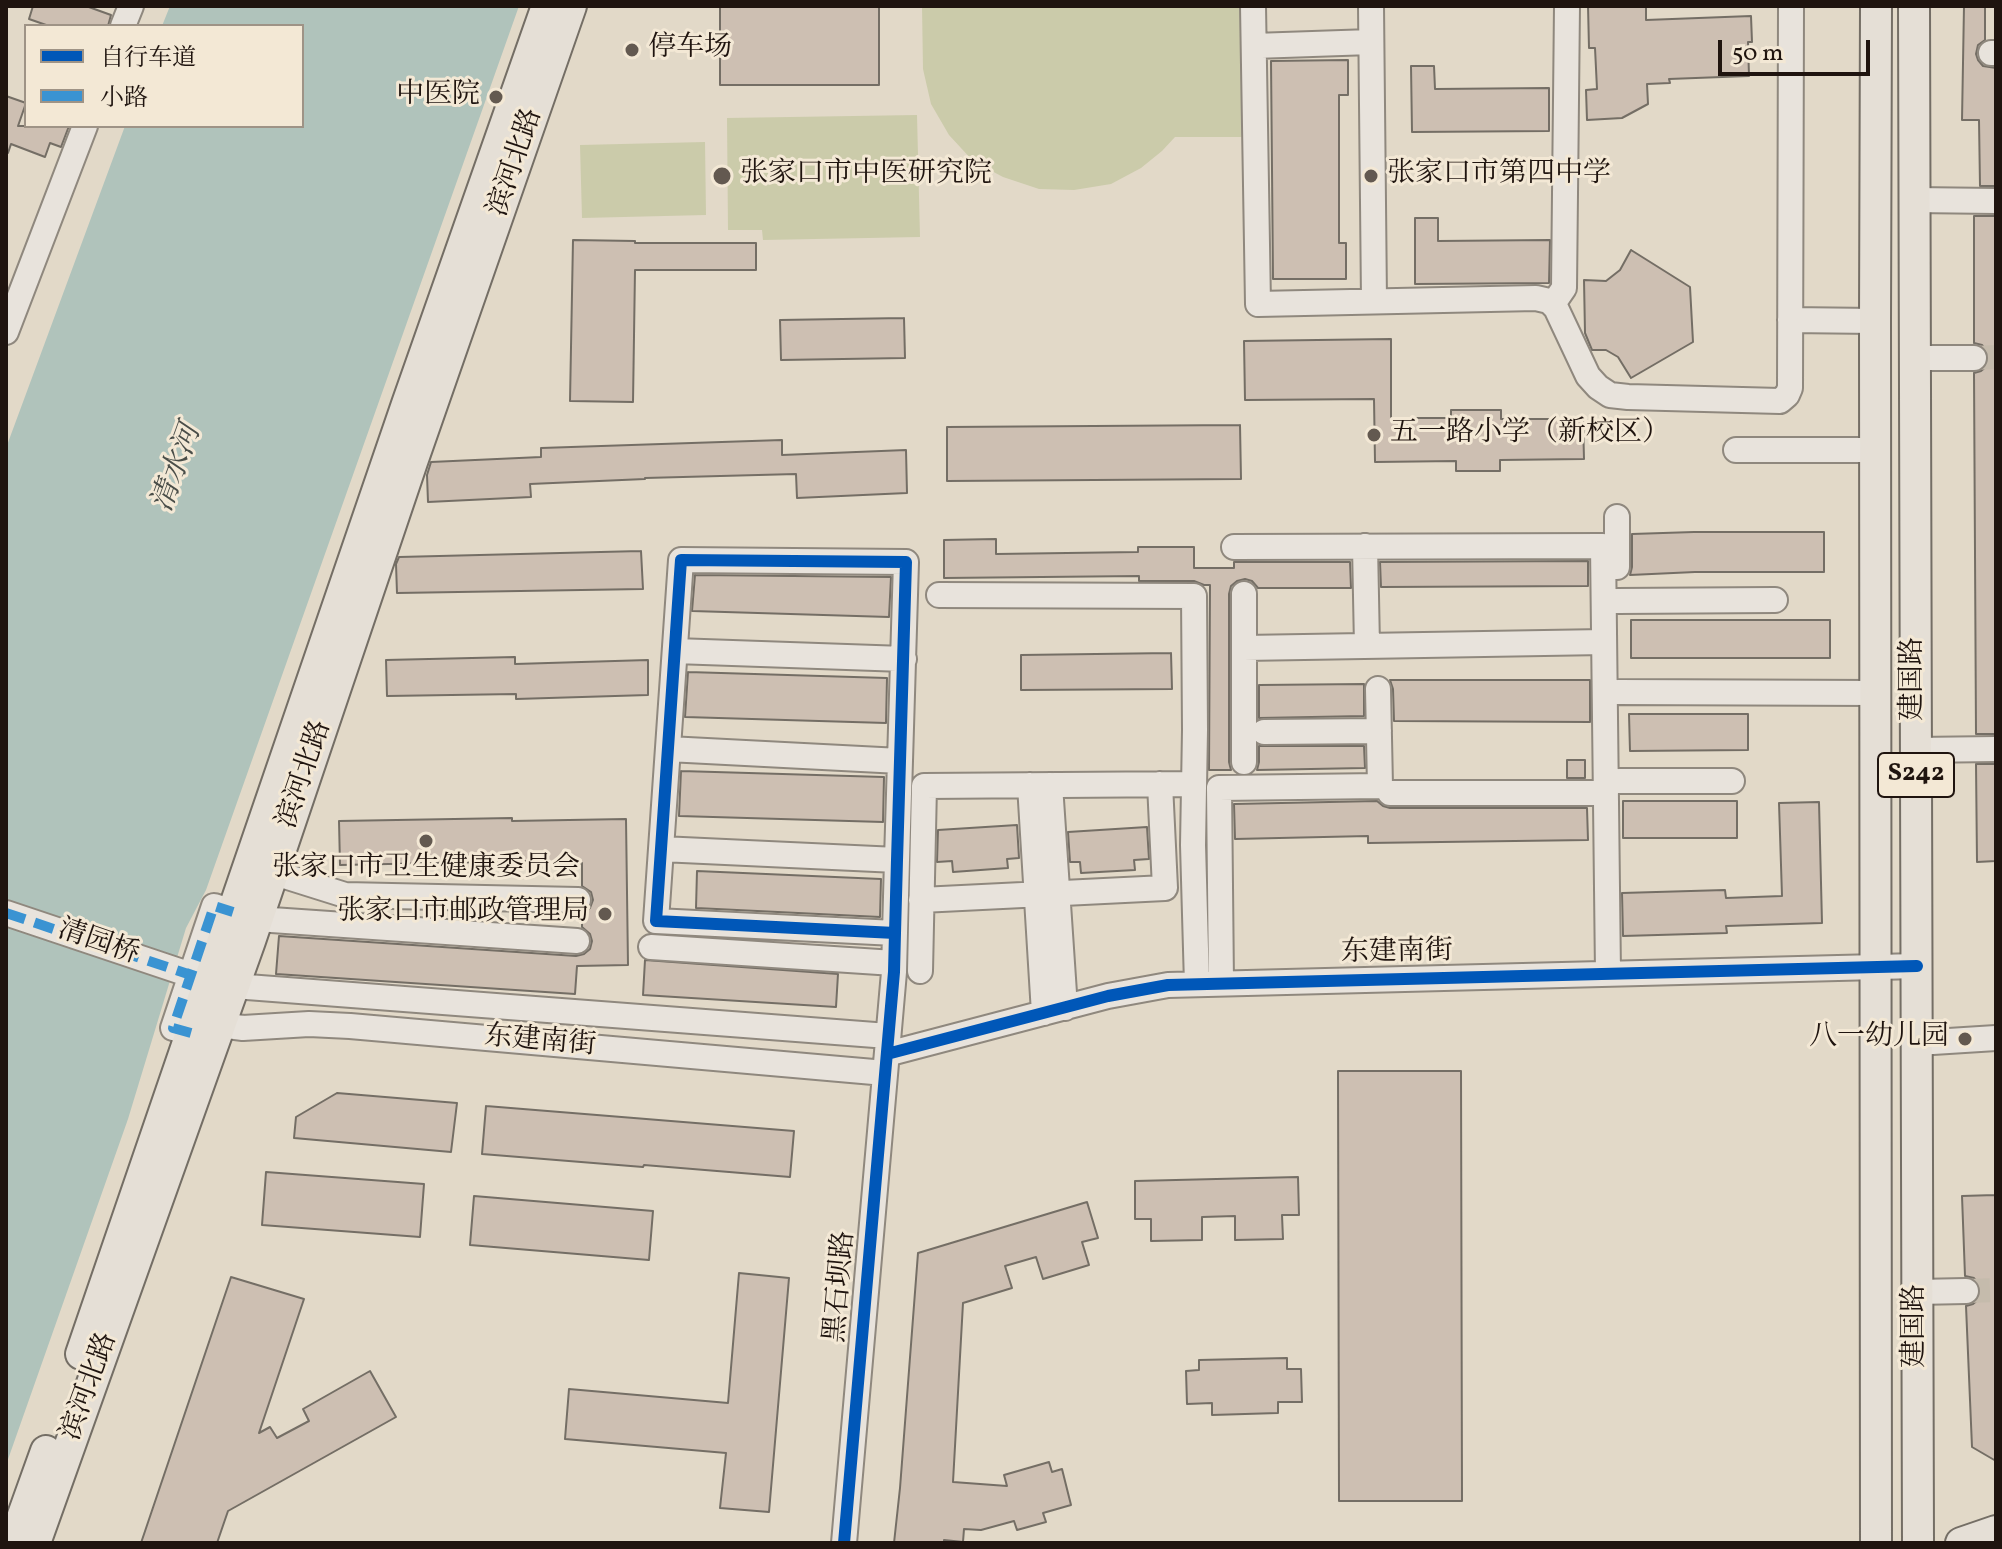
<!DOCTYPE html>
<meta charset="utf-8">
<style>
body{margin:0}
#map{position:relative;width:2002px;height:1549px;overflow:hidden;background:#e2d9c8;font-family:Vollkorn,"Noto Serif SC",serif}
canvas{display:block}
.frame{position:absolute;inset:0;border:8px solid #1f140f;pointer-events:none}
.legend{position:absolute;left:24px;top:24px;width:280px;height:104px;box-sizing:border-box;background:#f3e8d5;border:2px solid #9e9386;margin:0;padding:10px 14px;list-style:none;font-size:24px;color:#1f140f}
.legend li{display:flex;align-items:center;gap:16px;height:40px}
.legend b{width:40px;border:2px solid #9e9386}
.scale{position:absolute;left:1718px;top:40px;width:152px;height:36px;box-sizing:border-box;border:4px solid #1f140f;border-top:0;padding-left:10px;font-size:24px;line-height:28px;white-space:nowrap;color:#1f140f;-webkit-text-stroke:6px #f3e8d5;paint-order:stroke}
</style>
<div id="map">
<canvas width="2002" height="1549"></canvas>
<div class="frame"></div>
<ul class="legend">
<li><b style="height:10px;background:#0057b8"></b>自行车道</li>
<li><b style="height:10px;background:#3a93d2"></b>小路</li>
</ul>
<div class="scale">50 m</div>
</div>
<script>
const ctx = document.querySelector('canvas').getContext('2d');
ctx.lineJoin = 'round';
function paint(path, color) { ctx.fillStyle = color; ctx.fill(path, 'evenodd'); }
const poly = rows => new Path2D(rows.map(r => 'M' + r).join(''));
function trace(path, color, width, dash) { ctx.strokeStyle = color; ctx.lineWidth = width; ctx.lineCap = dash ? 'butt' : 'round'; ctx.setLineDash(dash || []); ctx.stroke(path); }
function write(font, color, halo, rows, align = 'center') {
  ctx.font = font + ' Vollkorn,"Noto Serif SC",serif'; ctx.lineWidth = 6; ctx.setLineDash([]); ctx.textBaseline = 'middle'; ctx.strokeStyle = halo; ctx.fillStyle = color; for (const [text, x, y, turn = 0] of rows) {
    ctx.save(); ctx.translate(x, y); ctx.rotate((+turn || 0) * Math.PI / 180); ctx.textAlign = isNaN(turn) ? turn : align; if (halo) ctx.strokeText(text, 0, 0); ctx.fillText(text, 0, 0); ctx.restore();
  }
}
const green = poly([
 [922,6,1244,6,1248,137,1175,137,1162,151,1141,168,1111,184,1074,190,1039,189,1003,177,973,161,949,135,931,104,923,69],
 [917,115,920,237,763,240,762,230,728,230,727,118],
 [705,142,706,215,582,218,580,145]
]);
const water = poly([
 [170,6,519,6,206,890,186,928,128,1119,6,1465,6,448,125,126,302,126,302,26,162,26]
]);
const building = poly([
 [33,6,86,6,111,15,108,26,49,26,29,19,33,6],
 [720,6,879,6,879,85,720,85,720,6],
 [1588,6,1646,6,1646,20,1751,16,1752,42,1748,42,1749,76,1669,79,1670,83,1647,84,1648,104,1622,118,1587,120,1586,90,1597,89,1595,48,1589,48,1588,6],
 [1964,6,1985,6,1985,40,1978,45,1976,54,1978,60,1983,66,1996,68,1996,186,1980,186,1979,120,1962,120,1964,6],
 [1348,60,1348,95,1339,95,1339,243,1346,243,1346,279,1273,279,1271,61,1348,60],
 [1411,66,1434,66,1435,89,1549,88,1549,131,1412,132,1411,66],
 [6,96,26,103,18,126,69,126,61,147,50,143,45,157,11,144,8,153,6,153,6,96],
 [1974,216,1996,216,1996,734,1976,734,1974,373,1981,371,1987,366,1989,357,1987,351,1982,345,1974,343,1974,216],
 [1415,218,1438,218,1438,241,1550,240,1549,283,1415,284,1415,218],
 [573,240,635,241,635,243,756,243,756,270,635,270,633,402,570,401,573,240],
 [1631,250,1690,287,1693,342,1631,378,1618,357,1606,350,1592,350,1585,333,1584,280,1606,281,1620,270,1631,250],
 [904,318,905,358,781,360,780,320,904,318],
 [1391,339,1391,418,1451,418,1451,410,1501,410,1501,419,1583,419,1584,459,1500,460,1500,471,1456,471,1456,461,1375,462,1374,399,1245,400,1244,341,1391,339],
 [1240,425,1241,479,947,481,947,427,1240,425],
 [782,440,782,455,906,450,907,493,797,498,796,474,645,478,645,479,530,484,531,497,428,502,427,475,431,462,541,457,541,448,782,440],
 [1694,532,1824,532,1824,572,1695,572,1630,575,1632,567,1632,534,1694,532],
 [996,539,996,554,1138,552,1138,547,1194,547,1194,568,1234,568,1234,562,1350,562,1351,588,1258,588,1252,581,1245,579,1237,581,1231,586,1229,594,1229,762,1231,770,1209,770,1210,585,1204,585,1194,581,1139,581,1139,576,944,578,944,540,996,539],
 [641,551,643,589,397,593,396,564,399,557,641,551],
 [1588,561,1588,586,1381,587,1380,562,1588,561],
 [695,575,891,577,889,617,692,611,695,575],
 [1631,620,1830,620,1830,658,1631,658,1631,620],
 [1171,653,1172,689,1021,690,1021,655,1171,653],
 [515,657,515,664,648,660,648,695,516,699,516,694,387,696,386,660,515,657],
 [688,672,887,678,886,723,685,717,688,672],
 [1390,680,1590,680,1590,722,1394,721,1393,689,1390,680],
 [1364,684,1364,716,1259,718,1259,685,1364,684],
 [1629,714,1748,714,1748,750,1630,751,1629,714],
 [1259,746,1364,746,1365,768,1257,770,1259,762,1259,746],
 [1567,760,1585,760,1585,778,1567,778,1567,760],
 [1976,764,1996,764,1996,861,1977,862,1976,764],
 [681,771,884,777,883,822,679,816,681,771],
 [1377,801,1383,806,1390,808,1587,808,1588,840,1368,843,1368,836,1235,839,1234,804,1377,801],
 [1623,801,1737,801,1737,838,1623,838,1623,801],
 [1819,802,1822,923,1726,926,1727,933,1623,936,1622,893,1725,890,1726,898,1782,896,1779,803,1819,802],
 [512,818,512,821,626,819,628,965,577,966,575,994,276,974,279,936,576,956,584,954,590,949,592,941,590,934,582,927,582,914,590,908,593,900,591,892,582,886,582,863,534,864,534,861,340,865,339,821,512,818],
 [1017,825,1019,858,1007,859,1008,868,953,872,952,861,937,862,938,830,1017,825],
 [1147,827,1149,859,1134,860,1135,870,1081,873,1080,862,1070,862,1068,832,1147,827],
 [697,871,881,879,880,917,696,908,697,871],
 [645,960,838,974,836,1007,643,995,645,960],
 [1338,1071,1461,1071,1462,1501,1339,1501,1338,1071],
 [337,1093,457,1103,451,1152,294,1138,296,1117,337,1093],
 [486,1106,794,1131,790,1177,644,1165,643,1167,482,1154,486,1106],
 [266,1172,424,1184,420,1237,262,1225,266,1172],
 [1298,1177,1299,1215,1282,1215,1283,1239,1235,1240,1235,1216,1202,1217,1202,1240,1151,1241,1151,1219,1135,1219,1135,1181,1298,1177],
 [1995,1195,1996,1203,1996,1461,1972,1447,1966,1306,1973,1304,1979,1299,1981,1290,1978,1283,1974,1278,1965,1276,1962,1196,1995,1195],
 [474,1196,653,1211,649,1260,470,1245,474,1196],
 [1087,1202,1098,1238,1082,1242,1089,1265,1043,1279,1036,1257,1005,1266,1012,1288,963,1303,953,1482,1007,1486,1004,1475,1049,1462,1052,1472,1062,1469,1071,1505,1043,1513,1046,1522,1017,1530,1014,1521,981,1530,964,1529,963,1542,944,1540,944,1543,894,1543,900,1488,918,1253,1087,1202],
 [739,1273,789,1278,769,1512,720,1508,726,1453,565,1439,569,1389,728,1403,739,1273],
 [231,1277,304,1299,259,1433,270,1427,277,1438,309,1421,303,1409,370,1371,396,1417,228,1511,217,1543,141,1543,231,1277],
 [1287,1358,1287,1369,1301,1369,1302,1402,1278,1402,1278,1413,1212,1415,1212,1403,1187,1404,1186,1371,1199,1370,1199,1360,1287,1358]
]);
const minorTunnel = poly([
 [1974,358,1996,357],
 [1966,1291,1996,1290]
]);
const minor = poly([
 [1253,6,1258,304,1536,298,1549,301,1556,308,1588,376,1598,387,1610,395,1628,397,1780,401,1787,395,1790,388,1791,6],
 [1371,6,1374,301],
 [123,26,131,6],
 [1254,46,1371,42],
 [1991,53,1996,53],
 [1914,200,1996,201],
 [1553,304,1564,288,1567,6],
 [1790,320,1875,321],
 [6,332,85,126],
 [1914,358,1974,358],
 [1736,450,1875,450],
 [1617,517,1617,567],
 [1365,546,1367,646],
 [1234,547,1603,546,1608,973],
 [1244,594,1244,762],
 [939,595,1194,596,1195,730,1193,845,1197,984],
 [1617,601,1775,600],
 [1244,648,1604,642],
 [675,651,904,659],
 [1618,692,1875,693],
 [1264,732,1379,731],
 [668,749,900,761],
 [1916,750,1996,749],
 [1619,781,1732,781],
 [1030,785,1044,1013],
 [1050,785,1065,1008],
 [1390,793,1606,793],
 [661,849,897,860],
 [259,868,345,895,578,900],
 [921,900,1165,888,1160,784],
 [6,913,191,975],
 [651,947,894,963],
 [920,971,924,786,1194,784],
 [217,981,234,986,888,1036],
 [1221,983,1219,788,1380,786,1378,689],
 [203,1019,220,1025,243,1028,309,1024,350,1026,885,1073],
 [191,1033,173,1028,214,906,257,919,577,941],
 [1917,1043,1996,1038],
 [887,1054,1108,996,1168,985,1917,966],
 [1917,1292,1966,1291],
 [844,1543,894,972,895,933,897,860,906,562,681,560,656,921,895,933]
]);
const major = poly([
 [1914,6,1918,1543],
 [81,1354,407,404,547,6],
 [13,1543,46,1451],
 [35,1543,250,941,412,462,571,6],
 [1876,1543,1875,321,1876,6],
 [1961,1543,1996,1531]
]);
const quiet = poly([
 [6,913,191,975],
 [191,1033,173,1028,214,906,233,912]
]);
const cycleway = poly([
 [887,1054,1108,996,1168,985,1917,966],
 [844,1543,894,972,895,933,897,860,906,562,681,560,656,921,895,933]
]);
const markers = [
 [632,50,8,"#635950"],
 [496,97,8,"#635950"],
 [722,176,10,"#635950"],
 [1371,176,8,"#635950"],
 [1374,435,8,"#635950"],
 [426,841,8,"#635950"],
 [605,914,8,"#635950"],
 [1965,1039,8,"#635950"]
];
const shields = [
 [1916,775,76]
];
const shieldNames = [
 ["S242",1916,775]
];
const poiNames = [
 ["停车场",648,50],
 ["中医院",480,97,"right"],
 ["张家口市中医研究院",740,176],
 ["张家口市第四中学",1387,176],
 ["五一路小学（新校区）",1390,435],
 ["张家口市卫生健康委员会",426,870,"center"],
 ["张家口市邮政管理局",589,914,"right"],
 ["八一幼儿园",1949,1039,"right"]
];
const streetNames = [
 ["滨河北路",517,163,-71],
 ["建国路",1915,679,-90],
 ["滨河北路",306,775,-71],
 ["清园桥",98,944,19],
 ["东建南街",1397,954,-1],
 ["东建南街",540,1043,5],
 ["黑石坝路",842,1287,-85],
 ["建国路",1917,1326,-90],
 ["滨河北路",91,1387,-70]
];
const waterNames = [
 ["清水河",179,469,-70]
];
paint(green, '#cbcbaa');
paint(water, '#b0c3bb');
paint(building, '#cdbfb2');
trace(building, '#746e65', 2);
trace(minorTunnel, '#c5bbac', 24, [24, 12]);
trace(minor, '#8f887e', 28);
trace(major, '#746e65', 34);
trace(minor, '#e8e3dc', 24);
trace(major, '#e5dfd6', 30);
trace(quiet, '#3a93d2', 10, [20, 10]);
trace(cycleway, '#0057b8', 12);
for (const [x, y, r, color] of markers) { const dot = new Path2D(); dot.arc(x, y, r, 0, 2 * Math.PI); ctx.fillStyle = color; ctx.fill(dot); trace(dot, '#f3e8d5', 3); }
for (const [x, y, w] of shields) { const box = new Path2D(); box.roundRect(x - w / 2, y - 22, w, 44, 6); ctx.fillStyle = '#f3e8d5'; ctx.fill(box); trace(box, '#1f140f', 2); }
write('bold 26px', '#1f140f', null, shieldNames);
write('28px', '#1f140f', '#f3e8d5', poiNames, 'left');
write('28px', '#1f140f', '#f3e8d5', streetNames);
write('italic 30px', '#4a4e49', '#f3e8d5', waterNames);
</script>
